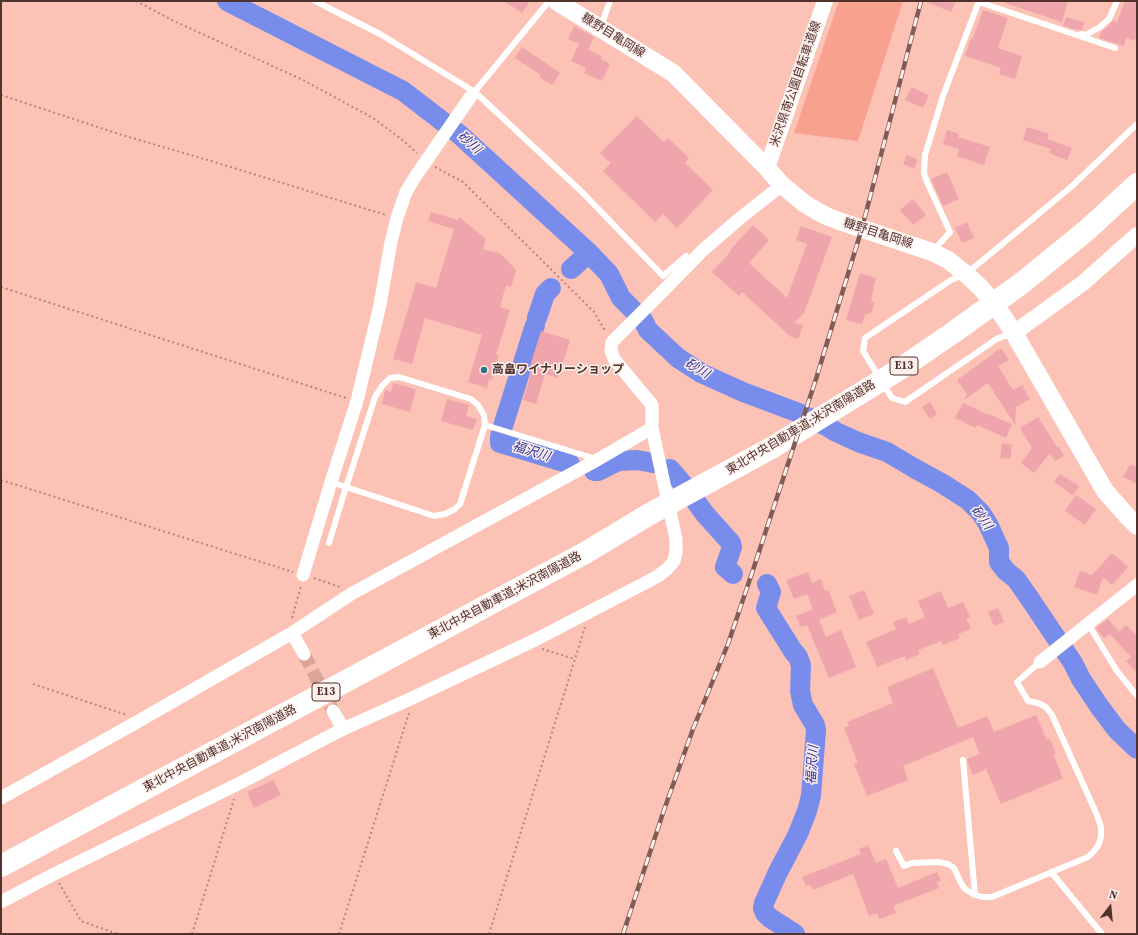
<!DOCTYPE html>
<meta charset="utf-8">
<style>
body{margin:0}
#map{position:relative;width:1138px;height:935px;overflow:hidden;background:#fcc2b5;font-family:"Source Serif 4",serif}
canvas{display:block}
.frame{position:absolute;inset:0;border:2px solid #4f322c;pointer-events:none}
.north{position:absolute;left:1090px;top:887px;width:40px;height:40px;-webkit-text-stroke:3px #feefeb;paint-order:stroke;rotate:16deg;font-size:11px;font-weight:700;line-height:16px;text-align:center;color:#4f322c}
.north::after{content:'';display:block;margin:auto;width:14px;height:18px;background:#4f322c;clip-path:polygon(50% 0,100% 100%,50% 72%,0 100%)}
</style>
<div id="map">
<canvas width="1138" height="935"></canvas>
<div class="frame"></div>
<div class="north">N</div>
</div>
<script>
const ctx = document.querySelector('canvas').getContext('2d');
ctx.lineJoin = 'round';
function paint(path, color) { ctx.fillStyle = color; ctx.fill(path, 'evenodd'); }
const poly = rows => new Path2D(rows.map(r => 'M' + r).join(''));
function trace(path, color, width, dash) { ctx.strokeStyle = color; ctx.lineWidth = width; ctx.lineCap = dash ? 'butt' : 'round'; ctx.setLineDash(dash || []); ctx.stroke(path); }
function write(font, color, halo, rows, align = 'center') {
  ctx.font = font + ' "Source Serif 4","Noto Sans JP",serif'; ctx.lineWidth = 3; ctx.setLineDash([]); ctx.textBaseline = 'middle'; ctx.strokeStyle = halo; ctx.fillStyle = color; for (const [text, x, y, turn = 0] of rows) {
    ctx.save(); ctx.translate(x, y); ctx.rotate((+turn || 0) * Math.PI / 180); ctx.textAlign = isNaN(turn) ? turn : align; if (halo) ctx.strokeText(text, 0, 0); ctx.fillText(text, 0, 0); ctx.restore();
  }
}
const green = poly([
 [839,1,903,1,858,141,794,133]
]);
const river = poly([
 [227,1,403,91,459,134,589,253,609,274,621,298,643,320,648,330,678,358,701,373,743,392,799,413,828,427,836,432,858,442,887,452,914,468,943,484,968,500,981,513,988,524,999,548,999,562,1006,571,1016,579,1028,596,1073,663,1081,679,1099,706,1117,730,1137,749],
 [571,269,589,253],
 [537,318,545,294,551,288],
 [503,426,535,325],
 [500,436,500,443,570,464],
 [670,469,683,484,705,514,731,543,732,547,725,567,733,574],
 [594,471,598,471,618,461,637,460,653,463],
 [767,584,771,592,766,608,793,651,798,657,801,665,800,691,803,705,815,725,816,730,811,796,807,811,798,834,778,872,764,903,763,908,765,913,770,918,795,934]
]);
const building = poly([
 [504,1,530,1,522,13],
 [924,1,956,1,951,12],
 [1005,1,1068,1,1062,22,1005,3],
 [1125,1,1137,1,1137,35,1135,41,1126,38,1124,46,1099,38,1101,32,1107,27,1108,27,1109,25,1113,20,1117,22],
 [983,10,1008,18,998,48,1022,56,1015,79,999,74,1001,68,965,56,971,38,973,38],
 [1066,17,1084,22,1082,30,1079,30,1063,26],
 [574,26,594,37,588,50,602,56,601,59,610,64,602,81,584,73,586,68,571,61,579,44,568,39],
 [522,47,560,73,552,85,539,77,541,75,515,58],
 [911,87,929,95,923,108,905,100],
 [637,116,664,142,668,138,689,158,685,163,713,190,677,228,663,214,655,222,603,171,611,163,600,153],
 [1027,127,1049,134,1047,139,1072,148,1067,160,1049,153,1051,149,1023,140],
 [947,130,959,134,958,137,990,147,984,165,957,156,959,149,943,144],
 [907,155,918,160,914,169,903,164],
 [947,172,959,199,943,206,931,179],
 [913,199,926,215,913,225,900,210],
 [431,212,458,220,459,217,486,239,483,249,501,254,516,270,511,287,506,285,500,307,510,310,496,355,499,355,492,380,489,379,487,388,468,382,482,335,425,318,412,364,393,359,416,282,436,288,454,229,428,221],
 [967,222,974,238,962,243,955,228],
 [753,225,769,240,749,263,787,298,807,244,796,240,801,226,832,237,804,313,794,323,803,325,798,339,791,337,742,292,739,296,712,272,731,251,730,250],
 [860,273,876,278,871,300,874,303,872,312,865,315,862,324,846,320],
 [541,331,570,340,558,378,545,374,536,404,523,400,532,370,529,369],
 [1001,348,1009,360,998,366,1013,390,1022,385,1030,399,1016,407,1015,425,988,383,964,400,967,394,957,380,993,354,993,353],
 [393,383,416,389,410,412,382,404,385,390,391,392],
 [447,399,469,405,466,416,477,419,473,430,441,421],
 [930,402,937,414,930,419,922,407],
 [963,403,989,415,989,414,1012,424,1006,438,977,425,976,428,955,418],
 [1038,417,1057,447,1059,446,1064,456,1055,461,1050,453,1034,473,1021,463,1032,448,1020,428],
 [1002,443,1012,445,1010,459,1000,458],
 [1130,464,1137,467,1137,484,1123,477],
 [1060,474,1079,486,1073,495,1054,482],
 [1076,495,1096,509,1085,525,1065,511],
 [1112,553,1128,567,1112,585,1103,577,1097,595,1074,587,1080,571,1092,575],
 [808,572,812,583,821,579,825,591,828,590,837,612,819,620,826,637,841,630,856,667,829,678,807,625,801,627,796,616,813,609,807,594,794,599,786,580],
 [864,590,874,614,859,620,849,596],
 [941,591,948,608,963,602,970,617,966,618,971,629,958,634,960,638,943,645,941,641,918,650,920,654,906,660,905,656,877,667,866,642,896,629,893,622,906,617,909,624,925,617,918,601],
 [998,608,1004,622,994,626,988,612],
 [1108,619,1119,632,1126,625,1137,636,1137,673,1126,661,1131,657,1110,634,1104,638,1096,628],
 [933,668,958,728,987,716,994,732,1036,715,1047,740,1050,739,1056,753,1053,754,1063,778,1001,804,986,769,973,775,968,763,967,759,980,754,973,737,903,766,908,780,867,796,854,764,858,763,844,728,849,726,847,722,893,703,887,687],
 [273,780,281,795,254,808,247,792],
 [868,845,876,863,886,859,898,888,937,872,941,881,937,882,939,888,893,906,896,913,879,919,877,913,869,916,853,874,813,890,810,884,806,886,802,877,861,854,859,849]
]);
const minorTunnel = poly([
 [304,654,333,711]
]);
const path = poly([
 [136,1,174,21,303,80,373,118,400,138,417,153],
 [1,95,122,135,211,161,386,215],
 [435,167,463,182,594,312,606,332],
 [1,287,346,398],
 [1,480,293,572],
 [314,578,340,587],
 [292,618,301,586],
 [542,649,575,659],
 [33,684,127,715],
 [59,883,81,921,118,934],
 [192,934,234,799],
 [339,934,409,713],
 [489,934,585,627]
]);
const service = poly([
 [315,1,380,34,475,92,583,193,663,276,686,256],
 [979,2,1115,48],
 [601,26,610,1],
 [1081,34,1086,35,1100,27,1109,19,1117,1],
 [472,95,549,1],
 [933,251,950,232,927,182,924,173,925,155,943,96,979,1],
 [1012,334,998,338,905,402,892,398,863,351,865,338,951,280,966,274,1071,187,1137,124],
 [485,425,596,459],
 [329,543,346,487,351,472,375,397,382,386,390,378,399,377,471,399,478,405,484,415,485,425,460,504,455,509,445,514,434,516,346,487,331,482],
 [1088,624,1117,671,1137,696],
 [963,760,975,895],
 [896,851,904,866,912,863,938,862,948,864,954,868,961,883,965,889,973,894,982,897,992,897,1088,857,1094,851,1099,844,1101,836,1101,827,1097,815,1052,715,1046,707,1038,703,1028,701,1017,682,1040,662],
 [1051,872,1102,934]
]);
const minor = poly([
 [303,575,331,482,357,401,380,305,391,242,397,218,406,192,415,177,471,96],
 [292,633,304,654],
 [1040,662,1137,585],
 [333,711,343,729],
 [1,798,137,722,292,633,351,594,597,460,652,428],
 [1,902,54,874,240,783,343,729,408,700,535,640,645,583,658,576,667,569,674,561,676,552,676,539,652,428,652,405,614,359,611,350,612,342,667,287,703,250,739,219,782,185]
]);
const tertiary = poly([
 [767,168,825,1],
 [1014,333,1083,283,1137,235]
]);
const secondary = poly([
 [556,1,673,73,767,168,782,185,805,204,824,215,839,221,932,252,948,260,966,274,982,289,1002,315,1014,333,1105,491,1128,517,1137,526]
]);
const motorway = poly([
 [1,866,585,553,648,515,773,447,900,369,954,332,1022,283,1087,230,1137,184]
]);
const rail = poly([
 [623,934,664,810,693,729,728,644,752,573,816,379,862,228,921,1]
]);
const markers = [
 [484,370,4,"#2d7381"]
];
const shields = [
 [904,366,28],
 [326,692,28]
];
const shieldNames = [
 ["E13",904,366],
 ["E13",326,692]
];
const streetNames = [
 ["糠野目亀岡線",613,36,32],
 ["米沢県南公園自転車道線",796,84,-71],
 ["糠野目亀岡線",878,234,18],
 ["東北中央自動車道;米沢南陽道路",801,428,-31],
 ["東北中央自動車道;米沢南陽道路",505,596,-28],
 ["東北中央自動車道;米沢南陽道路",220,749,-28]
];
const poiNames = [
 ["高畠ワイナリーショップ",492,370]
];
const waterNames = [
 ["砂川",469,143,42],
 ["砂川",697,369,30],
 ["福沢川",531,452,17],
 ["砂川",981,518,54],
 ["福沢川",813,765,-86]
];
paint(green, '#f7a18e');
trace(river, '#788cec', 20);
paint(building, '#eea5ac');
trace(minorTunnel, '#d9a59a', 13, [13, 6]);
trace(path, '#b4867c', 2, [2, 3]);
trace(service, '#fff', 6);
trace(minor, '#fff', 13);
trace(tertiary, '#fff', 16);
trace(secondary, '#fff', 18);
trace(motorway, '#fff', 22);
trace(rail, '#825c54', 4.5);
trace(rail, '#feefeb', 3, [9]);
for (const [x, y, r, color] of markers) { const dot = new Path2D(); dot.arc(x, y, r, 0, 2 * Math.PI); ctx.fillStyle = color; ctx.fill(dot); trace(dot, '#feefeb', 1.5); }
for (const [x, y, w] of shields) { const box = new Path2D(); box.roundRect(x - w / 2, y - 9, w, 18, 3); ctx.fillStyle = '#feefeb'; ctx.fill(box); trace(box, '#4f322c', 1); }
write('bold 11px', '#4f322c', null, shieldNames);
write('12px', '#4f322c', '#feefeb', streetNames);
write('bold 12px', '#4f322c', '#feefeb', poiNames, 'left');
write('italic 13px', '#2c329f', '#feefeb', waterNames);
</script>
